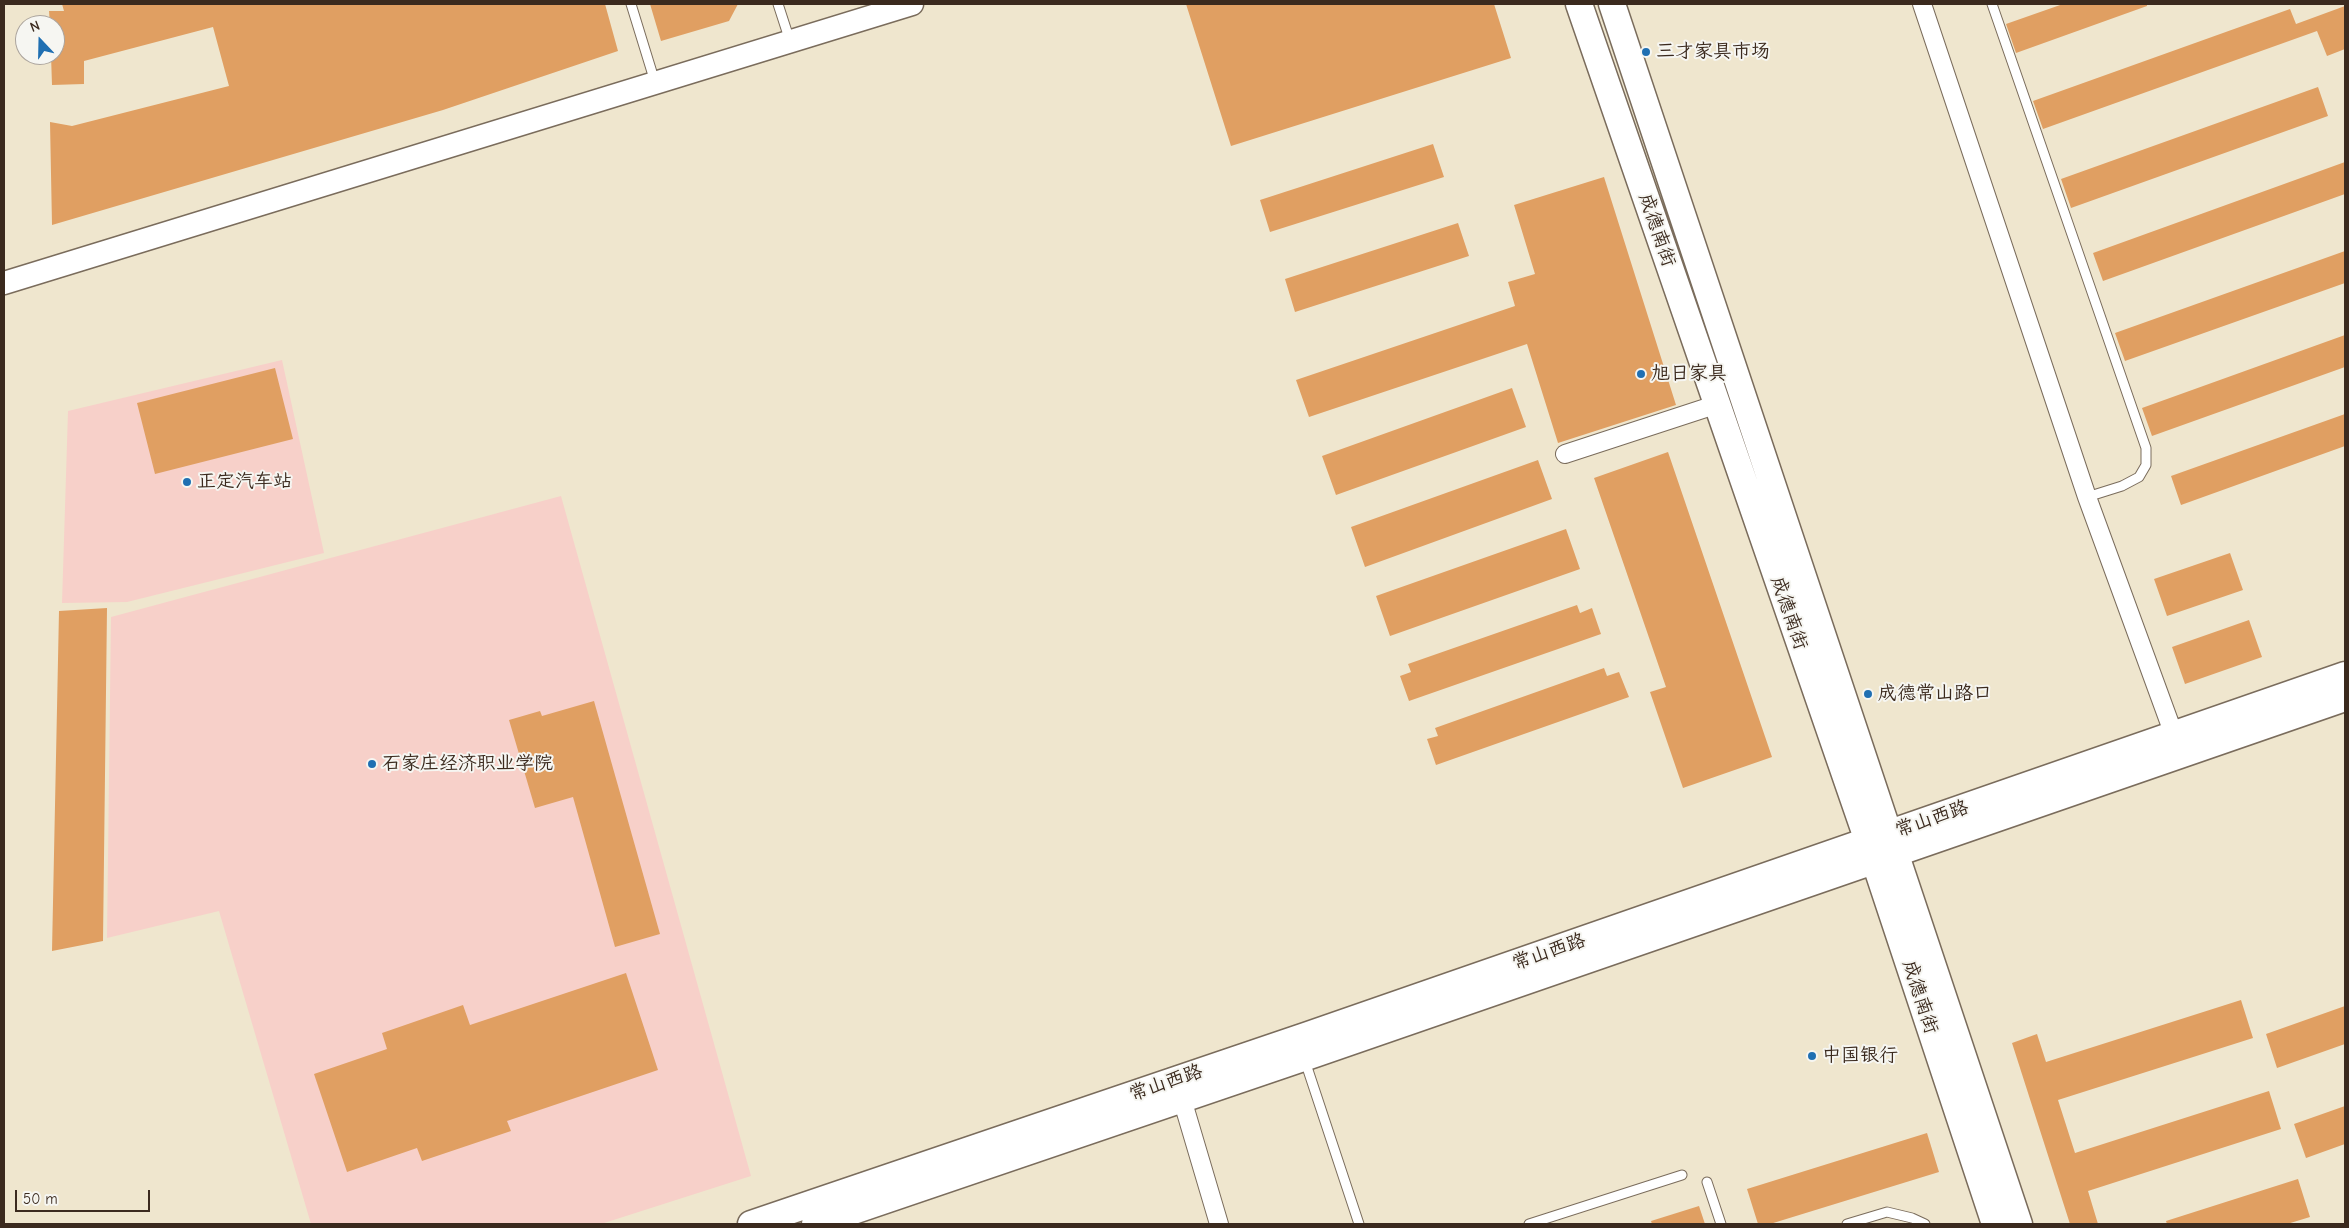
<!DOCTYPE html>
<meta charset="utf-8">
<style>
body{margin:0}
#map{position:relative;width:2349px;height:1228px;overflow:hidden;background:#efe6ce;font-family:"Comic Neue",sans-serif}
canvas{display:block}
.frame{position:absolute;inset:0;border:5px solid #3b2a1e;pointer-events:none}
.north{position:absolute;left:15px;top:15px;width:50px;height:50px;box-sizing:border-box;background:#f6f6f2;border:1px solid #aba49d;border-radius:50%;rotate:339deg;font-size:14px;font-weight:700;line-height:20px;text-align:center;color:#3b2a1e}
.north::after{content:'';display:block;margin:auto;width:18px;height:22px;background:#1f6fb2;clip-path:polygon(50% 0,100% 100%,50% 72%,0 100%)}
.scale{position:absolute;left:15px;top:1190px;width:135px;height:22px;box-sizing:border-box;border:2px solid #3b2a1e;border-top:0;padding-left:6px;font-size:15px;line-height:18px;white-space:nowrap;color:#3b2a1e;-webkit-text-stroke:4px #f6f6f2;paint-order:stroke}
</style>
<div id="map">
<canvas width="2349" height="1228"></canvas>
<div class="frame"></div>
<div class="north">N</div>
<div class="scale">50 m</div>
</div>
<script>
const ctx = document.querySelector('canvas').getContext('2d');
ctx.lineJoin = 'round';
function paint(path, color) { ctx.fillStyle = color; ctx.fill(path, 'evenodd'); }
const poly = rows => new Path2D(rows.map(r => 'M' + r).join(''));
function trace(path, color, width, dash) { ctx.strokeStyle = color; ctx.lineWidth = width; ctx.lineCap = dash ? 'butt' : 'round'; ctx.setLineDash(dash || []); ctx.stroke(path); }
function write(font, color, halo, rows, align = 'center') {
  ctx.font = font + ' "Comic Neue","LXGW WenKai TC",sans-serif'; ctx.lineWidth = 4; ctx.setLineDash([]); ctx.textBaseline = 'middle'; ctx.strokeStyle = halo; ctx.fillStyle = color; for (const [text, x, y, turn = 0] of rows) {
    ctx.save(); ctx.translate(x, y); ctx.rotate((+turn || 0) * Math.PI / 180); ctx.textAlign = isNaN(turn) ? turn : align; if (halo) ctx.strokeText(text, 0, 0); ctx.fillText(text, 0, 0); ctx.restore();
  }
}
const built = poly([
 [282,360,324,553,127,602,62,603,68,411],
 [561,496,751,1176,601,1224,311,1224,219,911,107,938,111,617]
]);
const building = poly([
 [62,4,605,4,618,51,443,110,52,225,50,122,72,126,229,86,213,27,84,61,84,84,52,85,51,55,55,55,55,25,50,25,49,11,64,11],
 [650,4,738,4,729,21,661,41],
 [1186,4,1494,4,1511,58,1231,146],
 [2063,4,2147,4,2147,6,2016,53,2006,24],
 [2345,6,2345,49,2327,56,2317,31,2043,129,2033,101,2290,9,2296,24],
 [2318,87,2328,116,2071,208,2061,179],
 [1433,144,1444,177,1270,232,1260,200],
 [2345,162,2345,194,2103,281,2093,253],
 [1604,177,1676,405,1558,443,1527,344,1309,417,1296,380,1515,306,1508,282,1535,274,1514,205],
 [1458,223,1469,256,1295,312,1285,279],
 [2345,251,2345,283,2125,361,2115,333],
 [2345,335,2345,367,2152,436,2142,408],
 [275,368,293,439,155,474,137,403],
 [1512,388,1526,427,1336,495,1322,456],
 [2345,414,2345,446,2181,505,2171,476],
 [1668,452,1772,757,1683,788,1650,692,1666,687,1594,478],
 [1538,460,1552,499,1365,567,1351,527],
 [1566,529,1580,569,1390,636,1376,596],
 [2230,553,2243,590,2167,616,2154,579],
 [1577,605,1580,613,1592,608,1601,634,1409,701,1400,676,1411,672,1408,664],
 [107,608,103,941,52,951,59,611],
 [2249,620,2262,657,2185,684,2172,647],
 [1604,668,1607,676,1619,672,1629,697,1436,765,1427,739,1438,736,1435,728],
 [594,701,660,934,615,947,573,797,535,808,509,720,540,711,542,716],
 [626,973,658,1070,507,1121,511,1131,422,1161,417,1148,347,1172,314,1074,387,1049,382,1033,463,1005,470,1025],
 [2241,1000,2253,1038,2058,1100,2075,1153,2269,1091,2281,1129,2088,1191,2098,1224,2070,1224,2012,1043,2037,1034,2046,1062],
 [2345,1006,2345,1044,2277,1068,2266,1034],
 [2345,1106,2345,1144,2306,1158,2294,1124],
 [1927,1133,1939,1172,1770,1224,1758,1224,1747,1189],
 [2298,1179,2310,1217,2287,1224,2167,1224,2166,1221],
 [1699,1206,1705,1224,1652,1224,1651,1221]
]);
const service = poly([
 [631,4,655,82],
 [778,4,790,41],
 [1992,4,2146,448,2146,465,2139,477,2122,486,2087,497],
 [1305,1061,1359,1224],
 [1707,1182,1721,1224],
 [1529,1224,1682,1175],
 [1847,1224,1887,1212,1912,1218,1925,1224]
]);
const minor = poly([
 [1922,4,2087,497,2174,735],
 [1565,454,1718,404],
 [1182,1099,1219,1224]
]);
const tertiary = poly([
 [4,283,912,4]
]);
const secondary = poly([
 [1579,4,1868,841,1995,1224],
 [1612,4,2019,1224],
 [751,1224,1308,1035,2345,675],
 [815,1224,1315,1054,2345,698]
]);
const markers = [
 [1646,52,5,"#1f6fb2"],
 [1641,374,5,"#1f6fb2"],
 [187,482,5,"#1f6fb2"],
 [1868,694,5,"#1f6fb2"],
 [372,764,5,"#1f6fb2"],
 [1812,1056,5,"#1f6fb2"]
];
const poiNames = [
 ["三才家具市场",1656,52],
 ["旭日家具",1651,374],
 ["正定汽车站",197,482],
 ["成德常山路口",1878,694],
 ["石家庄经济职业学院",382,764],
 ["中国银行",1822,1056]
];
const streetNames = [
 ["成德南街",1657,230,71],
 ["成德南街",1789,613,71],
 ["常山西路",1932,819,-19],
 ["常山西路",1549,952,-19],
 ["成德南街",1920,997,72],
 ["常山西路",1166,1083,-19]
];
paint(built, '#f7d0c9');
paint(building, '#e09f62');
trace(service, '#7a6c5c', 11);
trace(minor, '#7a6c5c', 20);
trace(tertiary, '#7a6c5c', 25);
trace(secondary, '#7a6c5c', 29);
trace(service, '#fff', 9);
trace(minor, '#fff', 18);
trace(tertiary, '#fff', 22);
trace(secondary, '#fff', 26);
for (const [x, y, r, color] of markers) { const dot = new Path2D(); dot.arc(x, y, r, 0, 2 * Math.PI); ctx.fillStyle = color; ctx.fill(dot); trace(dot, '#f6f6f2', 2); }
write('19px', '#3b2a1e', '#f6f6f2', poiNames, 'left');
write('19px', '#3b2a1e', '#f6f6f2', streetNames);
</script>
